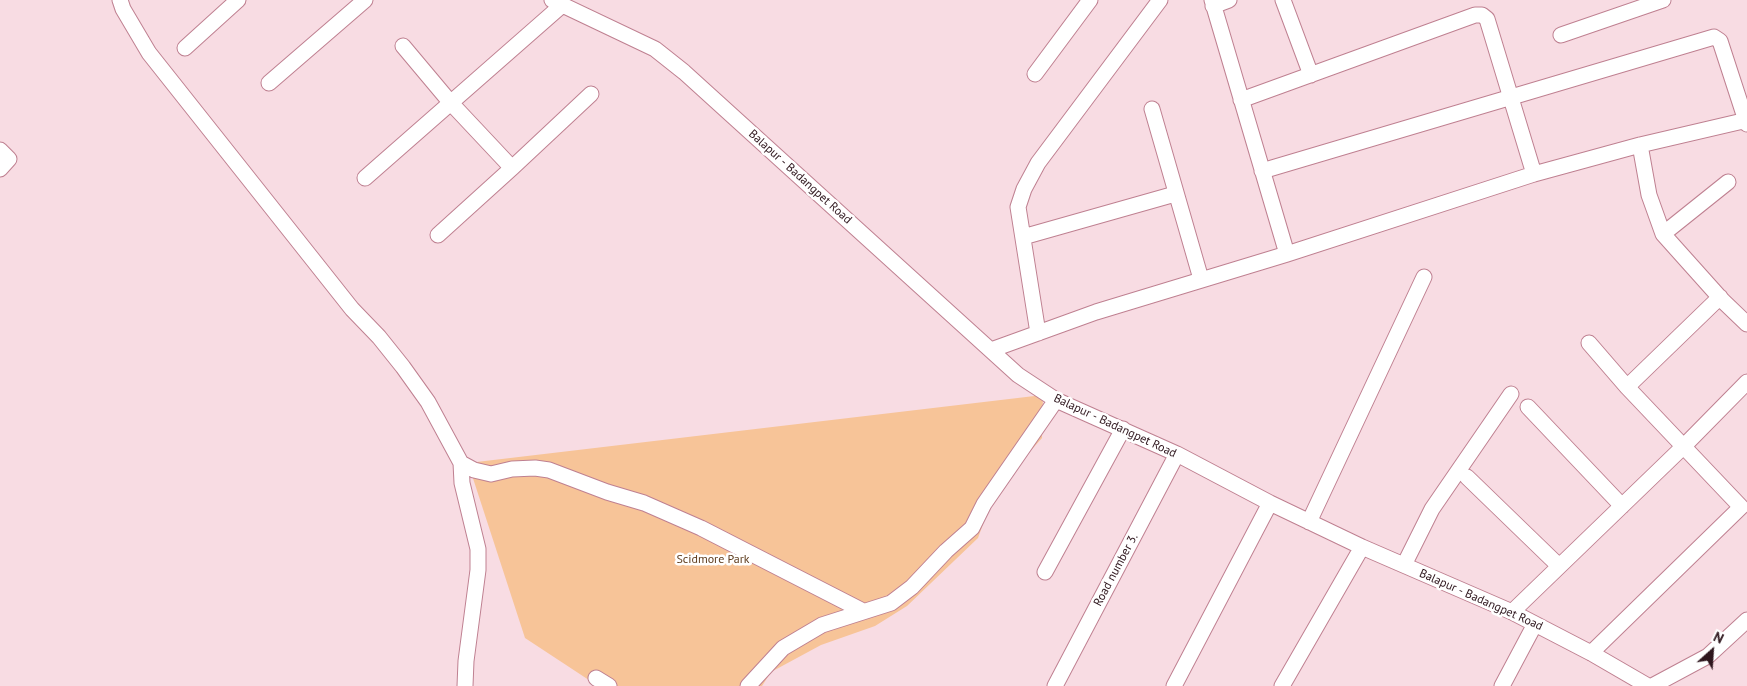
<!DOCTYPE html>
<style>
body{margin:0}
#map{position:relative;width:1747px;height:686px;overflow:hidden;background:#f8dce3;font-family:"PT Sans",sans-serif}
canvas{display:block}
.north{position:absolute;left:1687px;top:626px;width:50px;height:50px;-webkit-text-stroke:4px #fff;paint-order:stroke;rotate:26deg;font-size:14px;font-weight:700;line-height:20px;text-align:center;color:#2e161d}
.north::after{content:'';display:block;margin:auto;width:18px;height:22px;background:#2e161d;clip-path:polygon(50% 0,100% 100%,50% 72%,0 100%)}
</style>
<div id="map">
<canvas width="1747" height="686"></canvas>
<div class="north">N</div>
</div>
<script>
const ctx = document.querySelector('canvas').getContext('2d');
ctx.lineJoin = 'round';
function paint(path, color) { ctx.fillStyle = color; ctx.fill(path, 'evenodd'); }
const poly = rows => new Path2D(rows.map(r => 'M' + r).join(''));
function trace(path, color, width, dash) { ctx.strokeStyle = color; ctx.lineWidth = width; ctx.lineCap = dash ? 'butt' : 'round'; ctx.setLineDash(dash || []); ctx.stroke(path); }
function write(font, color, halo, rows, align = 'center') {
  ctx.font = font + ' "PT Sans",sans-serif'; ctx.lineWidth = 5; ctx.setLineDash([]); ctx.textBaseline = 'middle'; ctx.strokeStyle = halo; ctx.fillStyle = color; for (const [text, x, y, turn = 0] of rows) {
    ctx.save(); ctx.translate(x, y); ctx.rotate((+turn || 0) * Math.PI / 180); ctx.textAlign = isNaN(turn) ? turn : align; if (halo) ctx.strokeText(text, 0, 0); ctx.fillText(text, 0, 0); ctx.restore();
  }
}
const green = poly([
 [1043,395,1042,438,995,491,978,538,907,606,875,626,821,645,771,672,762,686,598,686,525,638,468,463]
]);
const minor = poly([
 [120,0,123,9,149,53,352,309,379,337,403,367,428,402,461,463,474,470,491,474,512,469,535,468,549,470,607,492,644,503,701,528,863,611],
 [552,0,655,49,684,72,1018,375,1056,400,1177,454,1270,503,1362,547,1512,612,1591,653,1648,686],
 [1212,0,1287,254],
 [1283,0,1311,75],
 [1213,6,1229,0],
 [1561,35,1663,0],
 [403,46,450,102,512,168],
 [185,48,238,0],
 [1035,74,1090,0],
 [269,83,365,0],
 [1241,100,1475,15,1482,15,1487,19,1534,174],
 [1152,109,1201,279],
 [1640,145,1649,195,1663,234,1723,301,1747,324],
 [0,150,9,159,0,169],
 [1262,171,1714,37,1720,41,1747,124],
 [365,178,561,6],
 [1663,234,1728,182],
 [438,235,512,168,591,94],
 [1023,237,1175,194],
 [1038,333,1018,207,1024,189,1038,163,1160,0],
 [1589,343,1627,387,1741,507,1591,653],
 [991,350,1096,312,1287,254,1534,174,1640,145,1747,120],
 [1627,387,1720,297],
 [1528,407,1622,506],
 [461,463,462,483,478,549,478,570,466,661,465,686],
 [1467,477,1559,566],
 [1309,522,1424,277],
 [1404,565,1432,509,1511,394],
 [1045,572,1123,429],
 [1512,612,1684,446,1747,382],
 [596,678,609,686],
 [748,686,783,648,822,625,891,603,912,587,946,551,972,528,984,504,1056,400],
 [1055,686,1177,454],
 [1174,686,1270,503],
 [1282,686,1362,547],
 [1502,686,1535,624],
 [1652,686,1708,656,1747,620]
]);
const streetNames = [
 ["Balapur - Badangpet Road",800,177,42],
 ["Balapur - Badangpet Road",1115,426,25],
 ["Road number 3.",1116,570,-62],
 ["Balapur - Badangpet Road",1481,600,24]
];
const parkNames = [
 ["Scidmore Park",713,560]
];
paint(green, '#f7c498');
trace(minor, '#bf8091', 17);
trace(minor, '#fff', 15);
write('12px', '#2e161d', '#fff', streetNames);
write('12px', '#5e3c1d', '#fff', parkNames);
</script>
